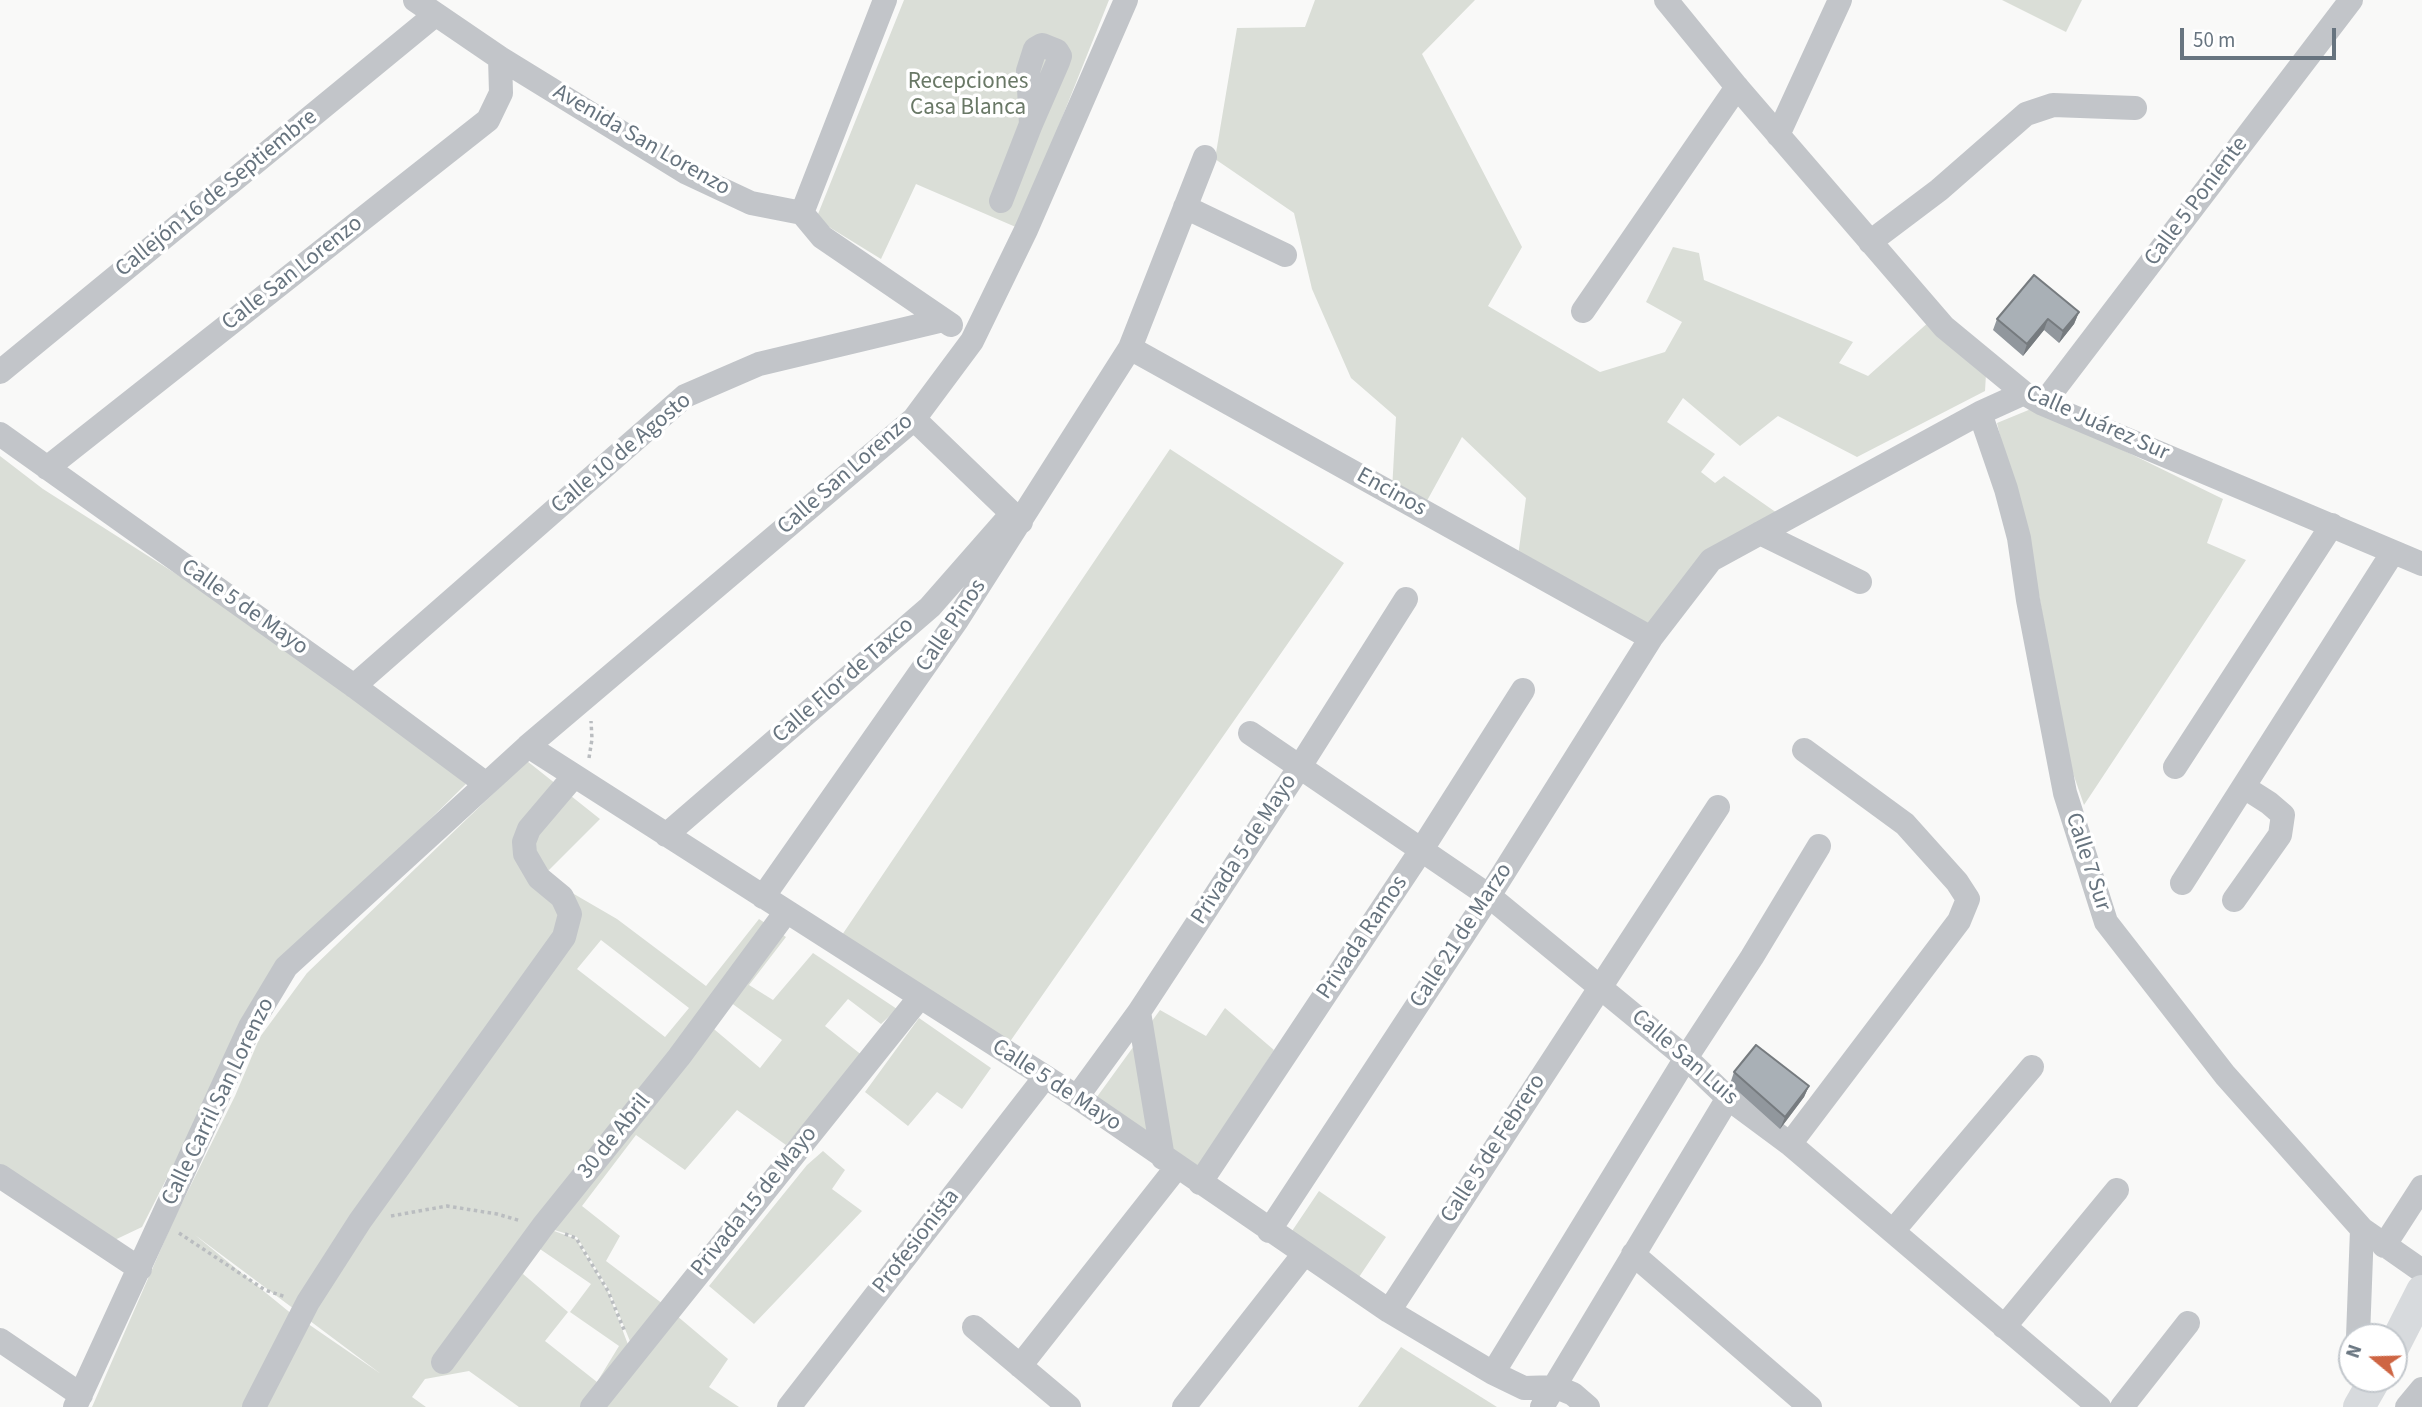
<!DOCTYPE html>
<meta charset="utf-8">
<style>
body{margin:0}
#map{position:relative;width:2422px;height:1407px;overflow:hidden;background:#f9f9f8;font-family:"Source Sans 3",sans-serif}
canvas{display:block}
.north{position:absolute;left:2338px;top:1323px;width:70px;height:70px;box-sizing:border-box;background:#fff;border:2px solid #c2c7cc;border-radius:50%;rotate:289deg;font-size:19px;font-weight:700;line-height:28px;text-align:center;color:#67747f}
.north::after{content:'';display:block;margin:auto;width:24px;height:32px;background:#ce6543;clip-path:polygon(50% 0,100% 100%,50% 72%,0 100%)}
.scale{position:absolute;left:2180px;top:28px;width:156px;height:32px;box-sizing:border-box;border:4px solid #67747f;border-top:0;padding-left:9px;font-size:21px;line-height:24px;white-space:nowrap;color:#67747f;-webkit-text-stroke:5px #fff;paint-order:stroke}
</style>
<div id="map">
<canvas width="2422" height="1407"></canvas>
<div class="north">N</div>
<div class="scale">50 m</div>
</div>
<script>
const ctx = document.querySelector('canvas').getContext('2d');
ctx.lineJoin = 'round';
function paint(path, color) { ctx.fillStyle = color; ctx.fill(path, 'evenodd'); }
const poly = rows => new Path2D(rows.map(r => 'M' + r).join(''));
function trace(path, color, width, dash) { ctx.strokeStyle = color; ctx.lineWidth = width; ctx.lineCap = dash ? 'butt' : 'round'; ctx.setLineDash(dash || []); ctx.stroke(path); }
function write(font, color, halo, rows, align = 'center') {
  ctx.font = font + ' "Source Sans 3",sans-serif'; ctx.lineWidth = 7; ctx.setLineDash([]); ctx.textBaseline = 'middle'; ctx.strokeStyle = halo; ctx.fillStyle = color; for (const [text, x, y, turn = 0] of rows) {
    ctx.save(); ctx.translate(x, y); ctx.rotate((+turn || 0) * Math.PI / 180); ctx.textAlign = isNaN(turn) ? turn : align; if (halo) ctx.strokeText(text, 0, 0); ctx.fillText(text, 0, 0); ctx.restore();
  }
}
const green = poly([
 [904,0,1109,0,1018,228,916,184,881,259,816,219],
 [1315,0,1475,0,1422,54,1522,247,1488,306,1600,372,1665,352,1682,322,1646,302,1673,247,1699,253,1704,280,1853,342,1839,363,1868,376,1930,321,1986,374,1985,391,1857,457,1778,416,1740,446,1683,398,1667,422,1715,454,1701,472,1715,483,1724,476,1777,513,1646,631,1518,556,1526,498,1462,437,1423,508,1392,491,1396,417,1351,378,1312,289,1294,213,1215,159,1237,28,1305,27],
 [2002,0,2082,0,2066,32],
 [2031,409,2043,411,2223,499,2207,543,2246,560,2084,805,2066,753,2039,595,1997,423],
 [1170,449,1344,563,1009,1043,842,935],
 [0,456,43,489,352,686,466,784,345,903,245,1024,142,1227,104,1245,0,1170],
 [527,761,600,819,543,876,617,919,706,986,759,919,786,937,749,985,773,1000,813,953,897,1009,881,1024,848,999,825,1026,863,1056,786,1145,737,1110,685,1170,636,1135,582,1206,620,1236,606,1261,663,1304,632,1346,609,1290,577,1237,535,1224,576,1239,608,1292,632,1355,670,1310,728,1359,709,1387,739,1407,519,1407,469,1371,425,1379,412,1397,426,1407,256,1407,301,1319,381,1374,195,1235,293,1315,250,1407,92,1407,174,1219,235,1096,260,1037,307,973],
 [601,940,689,1008,665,1037,577,969],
 [730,1002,782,1040,760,1068,708,1024],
 [537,1247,591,1284,570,1312,619,1346,597,1382,545,1341,568,1312,523,1274],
 [1225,1008,1274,1050,1198,1170,1094,1101,1160,1010,1206,1036],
 [919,1018,991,1068,962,1109,937,1092,908,1126,865,1092],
 [823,1151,845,1170,832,1189,862,1211,754,1324,709,1286,807,1165],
 [1319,1191,1386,1237,1359,1277,1290,1234],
 [1401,1347,1497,1407,1358,1407]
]);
const path = poly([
 [589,758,592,739,591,721],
 [391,1216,447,1206,497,1214,521,1221],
 [179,1233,265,1290,286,1297],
 [565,1234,576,1238,608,1291,625,1332]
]);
const minor = poly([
 [415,0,500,58,687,173,751,203,802,213,822,237,951,325],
 [1666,0,1737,87,1944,327,2024,393,2043,404,2422,564],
 [1778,135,1840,0],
 [1001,201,1031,124,1058,62,1060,56,1057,51,1042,45,1035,49,1028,71,1031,124],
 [1185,207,1285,255],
 [802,213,885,0],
 [1870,242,1939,190,2026,114,2053,105,2135,108],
 [1583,311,1737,87],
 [1130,348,1651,638],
 [0,372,435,15],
 [2043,404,2351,0],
 [1980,413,2006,489,2019,538,2028,600,2065,793,2106,922,2225,1075,2362,1229,2422,1271],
 [914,419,1021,522],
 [0,434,354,686,486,784],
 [47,468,488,120,501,93,500,58],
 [1760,533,1860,582],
 [354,686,685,396,759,364,943,320],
 [1250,733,1489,896,1686,1058,1728,1098,1790,1144,2099,1407],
 [528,746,1077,1097,1389,1311,1493,1373,1524,1388,1556,1387,1573,1394,1588,1407],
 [2175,767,2332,525],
 [666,835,930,607,1009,517],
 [2182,883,2393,552],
 [763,897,957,620,1130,348,1205,157],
 [2234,900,2280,835,2283,815,2269,803,2244,787],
 [1139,1012,1163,1158],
 [1077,1097,1139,1012,1299,768,1406,599],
 [1790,1144,1959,921,1968,899,1957,882,1905,824,1804,750],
 [0,1176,140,1269],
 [1200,1183,1422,849,1523,690],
 [1269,1231,1489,896,1651,638,1711,560,1980,413,2024,393],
 [1893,1231,2032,1067],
 [2384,1246,2422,1187],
 [1633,1254,1810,1407],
 [1389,1311,1718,807],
 [974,1327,1069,1407],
 [2004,1327,2117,1190],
 [2358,1337,2362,1229],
 [0,1340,81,1395],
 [443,1362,543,1226,679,1057,786,912],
 [1020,1366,1177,1167],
 [1493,1373,1686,1058,1752,957,1819,846],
 [75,1407,250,1027,286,967,528,746,914,419,972,341,1026,230,1126,0],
 [254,1407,308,1302,360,1221,564,937,570,914,562,897,539,878,525,854,524,842,529,829,574,776],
 [592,1407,920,997],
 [789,1407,1045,1077],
 [1184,1407,1304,1254],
 [1542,1407,1728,1098],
 [2122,1407,2188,1323],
 [2407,1407,2422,1389]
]);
const major = poly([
 [2394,1346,2422,1291],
 [2359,1407,2375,1379]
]);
const wall = poly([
 [2079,312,2074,324,2059,343,2044,330,2023,356,1993,330,1997,319],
 [1734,1072,1809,1086,1804,1097,1780,1129,1730,1084]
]);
const shadedWall = poly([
 [2079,312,2074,324,2059,343,2063,331],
 [2048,319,2044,330,2023,356,2027,344],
 [1809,1086,1804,1097,1780,1129,1785,1117]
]);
const building = poly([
 [2034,275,2079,312,2063,331,2048,319,2027,344,1997,319,2034,275],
 [1756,1045,1809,1086,1785,1117,1734,1072,1756,1045]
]);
const parkNames = [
 ["Recepciones",968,83],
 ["Casa Blanca",968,109]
];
const streetNames = [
 ["Avenida San Lorenzo",641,141,30],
 ["Callejón 16 de Septiembre",217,194,-39],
 ["Calle 5 Poniente",2197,202,-53],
 ["Calle San Lorenzo",293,274,-38],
 ["Calle Juárez Sur",2097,424,24],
 ["Calle 10 de Agosto",622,454,-40],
 ["Calle San Lorenzo",846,475,-41],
 ["Encinos",1391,493,29],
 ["Calle 5 de Mayo",244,608,35],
 ["Calle Pinos",952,626,-56],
 ["Calle Flor de Taxco",844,681,-41],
 ["Privada 5 de Mayo",1245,850,-57],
 ["Calle 7 Sur",2087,862,72],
 ["Calle 21 de Marzo",1462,936,-57],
 ["Privada Ramos",1363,938,-56],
 ["Calle San Luis",1684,1058,41],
 ["Calle 5 de Mayo",1056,1086,33],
 ["Calle Carril San Lorenzo",219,1102,-64],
 ["30 de Abril",615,1137,-51],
 ["Calle 5 de Febrero",1494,1149,-57],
 ["Privada 15 de Mayo",755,1202,-51],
 ["Profesionista",917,1242,-52]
];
paint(green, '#daded7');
trace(path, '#babdc0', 3.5, [3.5, 3.5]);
trace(minor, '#c2c5c9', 24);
trace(major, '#d7dadd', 32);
paint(wall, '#91979d');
paint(shadedWall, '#767b7f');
paint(building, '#a9b0b6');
trace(building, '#767b7f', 2);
write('23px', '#697866', '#fff', parkNames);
write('23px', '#67747f', '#fff', streetNames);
</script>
